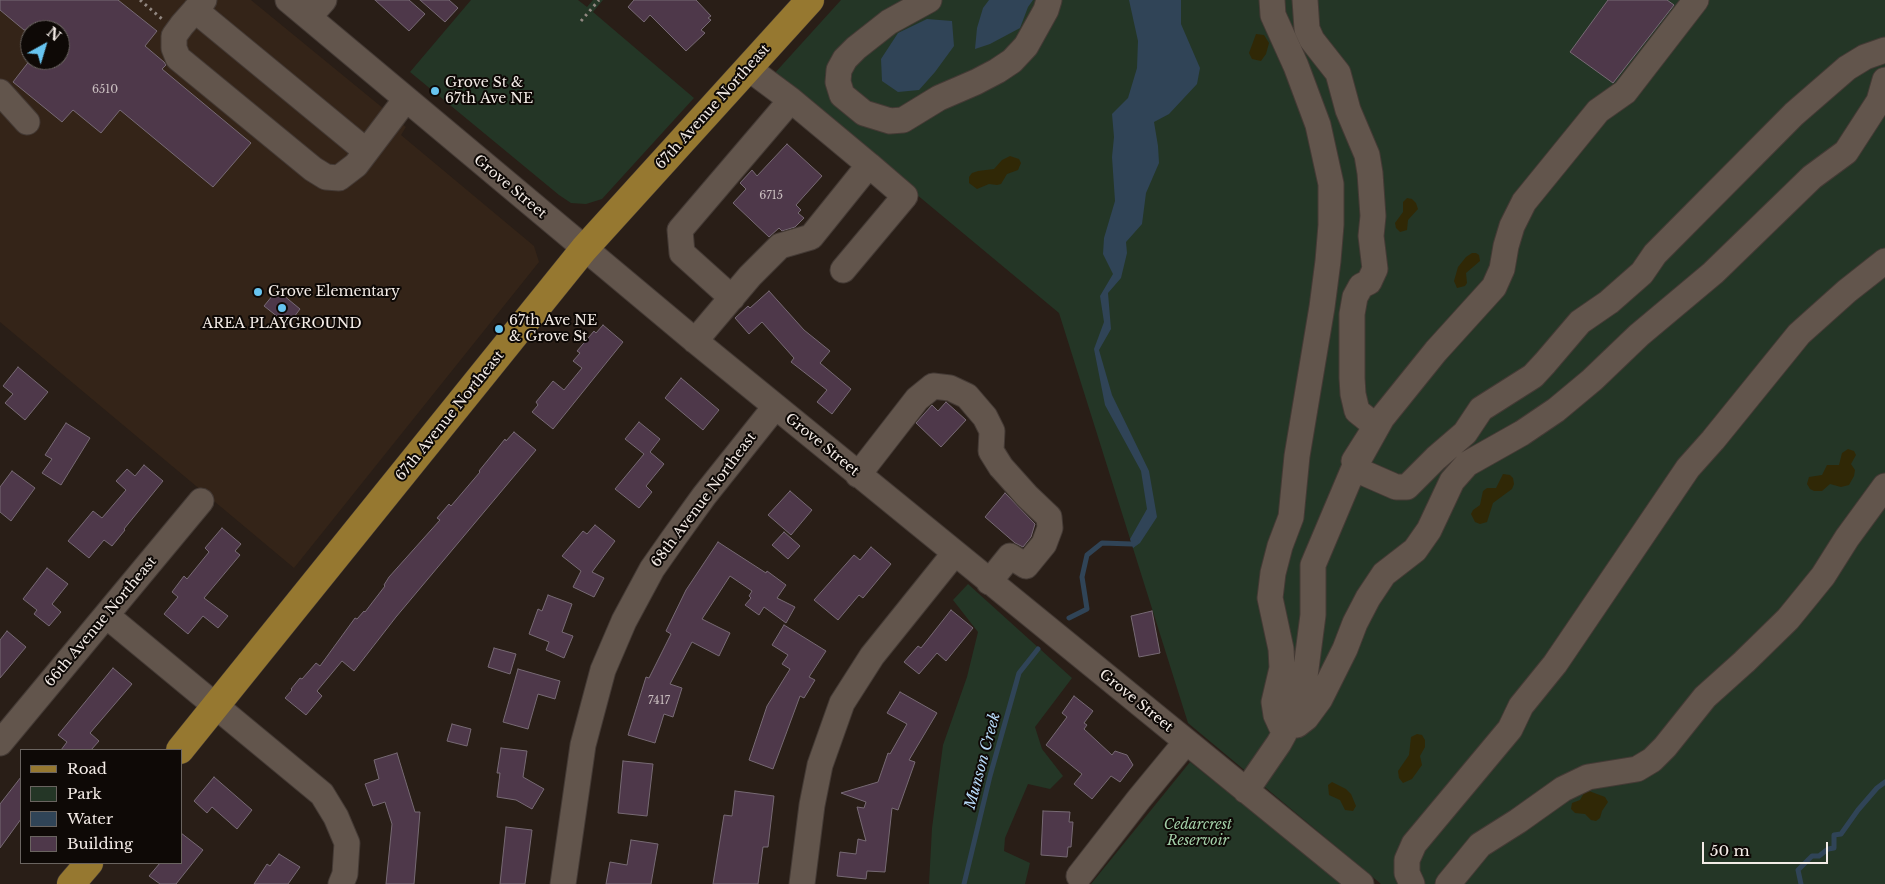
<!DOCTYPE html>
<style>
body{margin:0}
#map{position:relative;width:1885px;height:884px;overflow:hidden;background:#291e17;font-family:"Libre Baskerville",serif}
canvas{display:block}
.legend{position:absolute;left:20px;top:749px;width:162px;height:115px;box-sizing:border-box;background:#0e0906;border:1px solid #6a6460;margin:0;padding:6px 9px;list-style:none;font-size:15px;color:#f4ece7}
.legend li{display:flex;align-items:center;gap:10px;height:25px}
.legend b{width:25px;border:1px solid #6a6460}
.north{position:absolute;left:20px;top:20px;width:50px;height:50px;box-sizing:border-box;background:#0e0906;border:1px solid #6a6460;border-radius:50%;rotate:39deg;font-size:14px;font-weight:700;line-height:20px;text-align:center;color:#f4ece7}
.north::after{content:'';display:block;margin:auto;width:18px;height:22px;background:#67c4f0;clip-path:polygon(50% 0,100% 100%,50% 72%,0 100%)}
.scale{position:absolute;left:1702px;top:842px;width:126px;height:22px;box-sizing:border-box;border:2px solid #f4ece7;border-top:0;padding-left:6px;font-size:15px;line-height:18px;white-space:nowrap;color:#f4ece7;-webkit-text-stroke:4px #0e0906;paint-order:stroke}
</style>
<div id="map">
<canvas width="1885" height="884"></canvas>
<ul class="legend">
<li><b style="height:6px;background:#967830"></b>Road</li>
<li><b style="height:14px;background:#243626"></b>Park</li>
<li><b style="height:14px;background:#304457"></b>Water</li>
<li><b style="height:14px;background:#4e384a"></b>Building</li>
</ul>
<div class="north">N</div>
<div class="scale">50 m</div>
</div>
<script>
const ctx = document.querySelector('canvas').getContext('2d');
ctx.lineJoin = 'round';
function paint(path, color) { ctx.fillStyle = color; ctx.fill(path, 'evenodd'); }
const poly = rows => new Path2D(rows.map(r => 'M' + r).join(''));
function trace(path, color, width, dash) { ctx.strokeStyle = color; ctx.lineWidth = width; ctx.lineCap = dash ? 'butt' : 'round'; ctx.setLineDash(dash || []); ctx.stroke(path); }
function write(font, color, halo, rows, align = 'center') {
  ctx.font = font + ' "Libre Baskerville",serif'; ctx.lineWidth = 4; ctx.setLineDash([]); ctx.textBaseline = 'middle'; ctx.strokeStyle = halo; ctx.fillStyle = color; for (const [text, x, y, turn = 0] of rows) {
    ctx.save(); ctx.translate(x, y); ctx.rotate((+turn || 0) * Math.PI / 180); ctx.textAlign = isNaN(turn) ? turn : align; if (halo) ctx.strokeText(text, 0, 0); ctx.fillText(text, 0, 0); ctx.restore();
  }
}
const built = poly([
 [0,0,251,0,406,127,401,135,534,246,539,262,294,568,0,322],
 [30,30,60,30,60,60,30,60]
]);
const green = poly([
 [471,0,578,0,587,7,593,0,603,0,593,12,694,98,602,199,586,204,571,203,559,195,410,72],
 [841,0,1885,0,1885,884,1381,884,1188,723,1059,313,773,75],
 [968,584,1072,678,1035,727,1042,749,1063,776,1050,789,1028,784,1005,838,1004,851,1030,863,1025,884,929,884,932,828,943,745,967,677,978,632,953,600],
 [1190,762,1343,884,1091,884]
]);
const sand = poly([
 [1256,34,1264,35,1269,43,1266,54,1261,61,1252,59,1249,53],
 [1010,156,1019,159,1021,163,1018,170,1007,174,1001,184,997,185,989,184,977,189,969,183,969,177,972,173,978,171,994,169,1002,160],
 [1407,198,1412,199,1416,203,1418,209,1408,220,1407,230,1400,232,1396,228,1395,223,1403,212,1403,202],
 [1472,253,1476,253,1479,255,1480,261,1466,273,1467,283,1465,286,1457,288,1454,281,1458,267,1466,257],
 [1848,449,1854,451,1856,455,1851,464,1855,470,1854,476,1849,485,1841,487,1830,484,1822,491,1814,491,1810,489,1807,484,1809,477,1822,475,1827,465,1839,465,1842,453],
 [1503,474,1510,475,1513,478,1514,484,1512,489,1493,503,1487,522,1480,524,1475,522,1471,514,1473,510,1480,505,1483,491,1487,488,1496,488],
 [1417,734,1422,735,1425,740,1425,747,1420,756,1422,765,1412,779,1403,783,1399,778,1398,771,1409,755,1411,737],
 [1332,782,1346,789,1351,794,1356,806,1353,811,1345,810,1340,800,1329,795,1328,785],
 [1589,791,1605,797,1608,802,1602,811,1600,818,1596,821,1591,820,1585,814,1575,813,1571,809,1572,803,1580,800,1584,793]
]);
const water = poly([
 [989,0,1033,0,1028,7,1020,28,990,44,975,49,977,28,983,8],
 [1129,0,1181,0,1181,24,1200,68,1197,84,1169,114,1154,122,1158,146,1159,163,1146,193,1142,224,1126,242,1127,253,1121,278,1108,293,1111,329,1099,350,1112,395,1149,471,1157,517,1140,543,1133,548,1130,539,1147,509,1141,471,1105,405,1094,349,1104,322,1100,296,1113,274,1103,254,1104,238,1115,201,1112,157,1114,137,1112,114,1128,98,1137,68,1138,41],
 [927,19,952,21,954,46,935,72,919,90,898,92,882,81,881,59,898,33]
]);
const stream = poly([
 [1069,618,1087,609,1082,577,1087,555,1102,543,1132,544,1136,542],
 [964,884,990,776,1019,673,1038,649],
 [1801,884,1798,870,1812,856,1819,856,1828,849,1834,848,1834,835,1841,834,1858,810,1877,788,1885,782]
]);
const building = poly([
 [0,0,118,0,157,31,145,46,164,62,166,65,162,69,251,143,213,187,120,110,101,133,73,110,62,122,13,82,30,60,60,60,60,30,24,30,0,10,0,0],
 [375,0,409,0,425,14,409,31,375,0],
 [420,0,449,0,458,8,445,22,420,0],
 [634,0,696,0,711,16,708,18,711,20,701,30,705,33,686,51,650,15,644,22,628,7,634,0],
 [1608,0,1667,0,1674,5,1613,83,1570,52,1608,0],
 [787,144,822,176,796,205,801,210,798,213,804,218,795,227,782,231,779,228,769,237,733,203,746,189,740,183,752,170,757,176,787,144],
 [277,290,300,309,288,325,264,306,277,290],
 [769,291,804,330,830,351,820,363,851,389,832,414,817,402,827,390,791,362,794,358,762,322,749,334,735,318,748,306,750,308,769,291],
 [603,325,623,342,553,429,532,412,538,405,536,402,553,381,564,390,582,368,573,361,580,353,577,351,594,331,596,333,603,325],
 [18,367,48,392,25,420,5,403,13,394,3,386,18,367],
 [681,378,719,410,703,430,665,398,681,378],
 [946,402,966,420,941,447,916,423,932,405,938,411,946,402],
 [639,422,660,439,650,452,664,464,646,486,652,492,639,508,615,489,644,454,625,439,639,422],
 [66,423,90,438,61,485,42,473,52,459,45,455,66,423],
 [514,432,536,450,396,617,354,671,342,661,317,691,322,696,306,715,285,698,292,690,291,689,300,678,302,679,316,663,320,666,355,618,357,619,364,611,365,612,385,586,384,585,389,577,440,520,437,518,449,504,451,506,480,472,479,471,505,439,506,441,514,432],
 [144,465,163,481,124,529,125,530,112,546,104,540,89,558,68,541,93,511,102,518,126,490,116,481,127,469,135,476,144,465],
 [12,471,35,488,11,521,0,512,0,487,12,471],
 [790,491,812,510,791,535,768,515,790,491],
 [1005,493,1035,524,1031,537,1023,547,1015,543,985,517,1005,493],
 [595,525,615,541,592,572,604,578,594,597,573,587,581,571,562,556,583,531,587,534,595,525],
 [222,528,241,544,235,551,240,555,204,598,228,616,218,628,203,616,188,634,164,614,178,597,172,592,184,576,187,579,209,552,205,548,222,528],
 [784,532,800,546,788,559,772,545,784,532],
 [718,542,766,573,767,571,786,585,777,598,795,607,786,623,764,607,759,615,745,605,751,598,749,596,752,591,730,576,702,619,730,633,719,656,692,642,670,684,682,688,673,717,664,714,655,743,628,735,646,677,649,678,671,634,666,631,686,590,718,542],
 [871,547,891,564,863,598,859,595,838,620,814,600,854,555,860,560,871,547],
 [47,568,68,584,52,604,61,612,49,626,34,614,37,610,23,599,47,568],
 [548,595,572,604,562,632,573,636,564,658,546,650,549,642,529,634,538,609,542,611,548,595],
 [951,610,973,628,946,661,937,653,919,674,904,662,918,646,921,648,951,610],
 [1152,611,1160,653,1139,657,1131,616,1152,611],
 [784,625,826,651,809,677,815,680,804,698,800,696,773,769,749,760,767,706,790,669,782,664,788,655,772,645,784,625],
 [7,631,26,647,0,678,0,640,7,631],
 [494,648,516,654,510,674,488,667,494,648],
 [113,668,132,684,90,733,99,741,91,750,61,750,67,742,58,735,113,668],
 [518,669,560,681,555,699,538,694,528,729,503,722,518,669],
 [900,692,937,713,909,760,915,762,898,810,892,808,885,872,867,871,866,879,837,876,840,852,856,854,858,839,866,841,857,807,864,808,866,802,841,793,878,782,888,753,890,754,907,724,887,713,900,692],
 [1074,696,1093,711,1084,723,1087,725,1084,729,1112,755,1115,751,1127,755,1133,765,1120,782,1111,776,1092,799,1074,784,1082,774,1046,745,1067,717,1062,713,1074,696],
 [452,724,471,729,467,746,447,741,452,724],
 [501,748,527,751,523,777,544,789,532,809,516,800,497,797,500,773,497,773,501,748],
 [397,753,415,812,420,812,414,884,386,884,392,824,385,802,373,806,365,784,379,779,374,760,397,753],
 [623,761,653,764,647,816,618,813,623,761],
 [21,777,21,819,0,848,0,804,21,777],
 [214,777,252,810,237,829,212,807,207,813,194,801,214,777],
 [735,791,774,796,768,847,763,847,758,884,713,884,724,815,732,816,735,791],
 [1043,811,1070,812,1069,822,1073,822,1071,847,1068,847,1067,857,1041,855,1043,811],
 [506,827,532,830,525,884,500,884,506,827],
 [181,833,203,850,176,884,160,884,149,876,160,863,181,863,181,833],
 [631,840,658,844,651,884,606,884,610,862,627,865,631,840],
 [279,854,300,867,288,884,254,884,267,864,270,866,279,854]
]);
const path = poly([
 [140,0,162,19],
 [581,21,599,0]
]);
const minor = poly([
 [204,0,182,25,174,36,174,48,178,58,313,169,326,177,339,178,356,165,406,99],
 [288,0,693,339,1361,884],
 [929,0,889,22,856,48,845,59,839,70,838,82,842,95,864,113,890,121,903,120,939,98,976,82,997,71,1012,61,1026,46,1046,10,1049,0],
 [1272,0,1273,15,1296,66,1318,125,1331,184,1331,225,1328,261,1322,307,1297,456,1291,517,1280,546,1273,573,1270,598,1281,649,1282,668,1274,702,1276,715,1281,726,1297,725,1306,718,1320,699,1345,649,1355,623,1368,598,1384,574,1415,550,1429,530,1452,481,1467,464,1522,433,1556,410,1592,380,1639,335,1713,273,1812,177,1846,152,1879,101,1885,80],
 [1305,0,1307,29,1312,40,1338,73,1348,110,1367,155,1370,173,1373,216,1371,236,1375,269,1369,282,1361,286,1355,297,1352,314,1352,378,1353,394,1357,411,1372,423,1373,431,1354,461,1357,468,1364,473,1396,487,1407,487,1436,458,1465,433,1481,409,1533,376,1545,363,1580,322,1609,302,1642,273,1655,254,1794,114,1847,68,1865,57,1885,50],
 [195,10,366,151],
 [309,17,324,0],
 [0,92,27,122],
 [843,270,905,196,869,165],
 [732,298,682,253,680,230,791,100],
 [695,341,750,276,780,246,811,237,869,165,791,100,748,68],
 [858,475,917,399,933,386,950,388,967,396,985,417,992,431,991,451,1001,467,1027,496,1049,517,1050,528,1044,544,1026,566,1010,556,989,582],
 [107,616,322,794,336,817,347,843,345,874,341,884],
 [0,743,201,501],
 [1246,791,1279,743,1291,721,1304,684,1313,615,1313,565,1354,468,1382,418,1436,351,1494,287,1502,269,1506,246,1512,226,1524,202,1598,111,1625,92,1696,0],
 [1079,876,1139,799,1186,742],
 [563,884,583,745,603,670,624,621,652,569,673,539,704,496,775,407],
 [802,884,812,805,820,765,842,703,872,656,954,554],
 [1412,884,1407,873,1407,860,1414,844,1510,729,1521,706,1555,664,1688,468,1713,440,1799,334,1847,291,1885,261],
 [1448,884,1480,845,1518,821,1563,789,1588,777,1637,769,1652,760,1665,747,1705,697,1744,662,1788,619,1823,576,1847,538,1885,486]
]);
const major = poly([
 [180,750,584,249,810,0],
 [71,884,89,863]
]);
const markers = [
 [435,91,5,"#67c4f0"],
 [258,292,5,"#67c4f0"],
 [282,308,5,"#67c4f0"],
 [499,329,5,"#67c4f0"]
];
const numberNames = [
 ["6510",105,90],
 ["6715",771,196],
 ["7417",659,701]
];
const poiNames = [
 ["Grove St &",445,83],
 ["67th Ave NE",445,99],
 ["Grove Elementary",268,292],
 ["67th Ave NE",509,321],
 ["& Grove St",509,337],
 ["AREA PLAYGROUND",282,324,"center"]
];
const streetNames = [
 ["67th Avenue Northeast",713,107,-48],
 ["Grove Street",510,187,40],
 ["67th Avenue Northeast",450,416,-51],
 ["Grove Street",822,445,39],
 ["68th Avenue Northeast",704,500,-53],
 ["66th Avenue Northeast",101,622,-50],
 ["Grove Street",1136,701,39]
];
const parkNames = [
 ["Cedarcrest",1198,825],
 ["Reservoir",1198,841]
];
const waterNames = [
 ["Munson Creek",983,761,-75]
];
paint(built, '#342418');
paint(green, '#243626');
paint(sand, '#302806');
paint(water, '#304457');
trace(stream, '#304457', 5);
paint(building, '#4e384a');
trace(building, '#776a74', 1);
trace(minor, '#443a35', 27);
trace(major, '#443a35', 29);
trace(path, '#928882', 3, [2.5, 4]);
trace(minor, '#62554c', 25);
trace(major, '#967830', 28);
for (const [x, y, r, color] of markers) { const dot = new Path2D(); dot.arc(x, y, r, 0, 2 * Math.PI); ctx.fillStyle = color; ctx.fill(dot); trace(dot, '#0e0906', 2); }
write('11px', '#cabfc0', null, numberNames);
write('14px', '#f4ece7', '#0e0906', poiNames, 'left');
write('14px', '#f4ece7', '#0e0906', streetNames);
write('italic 14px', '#a2cea7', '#0e0906', parkNames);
write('italic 15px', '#b6d8f8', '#0e0906', waterNames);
</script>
